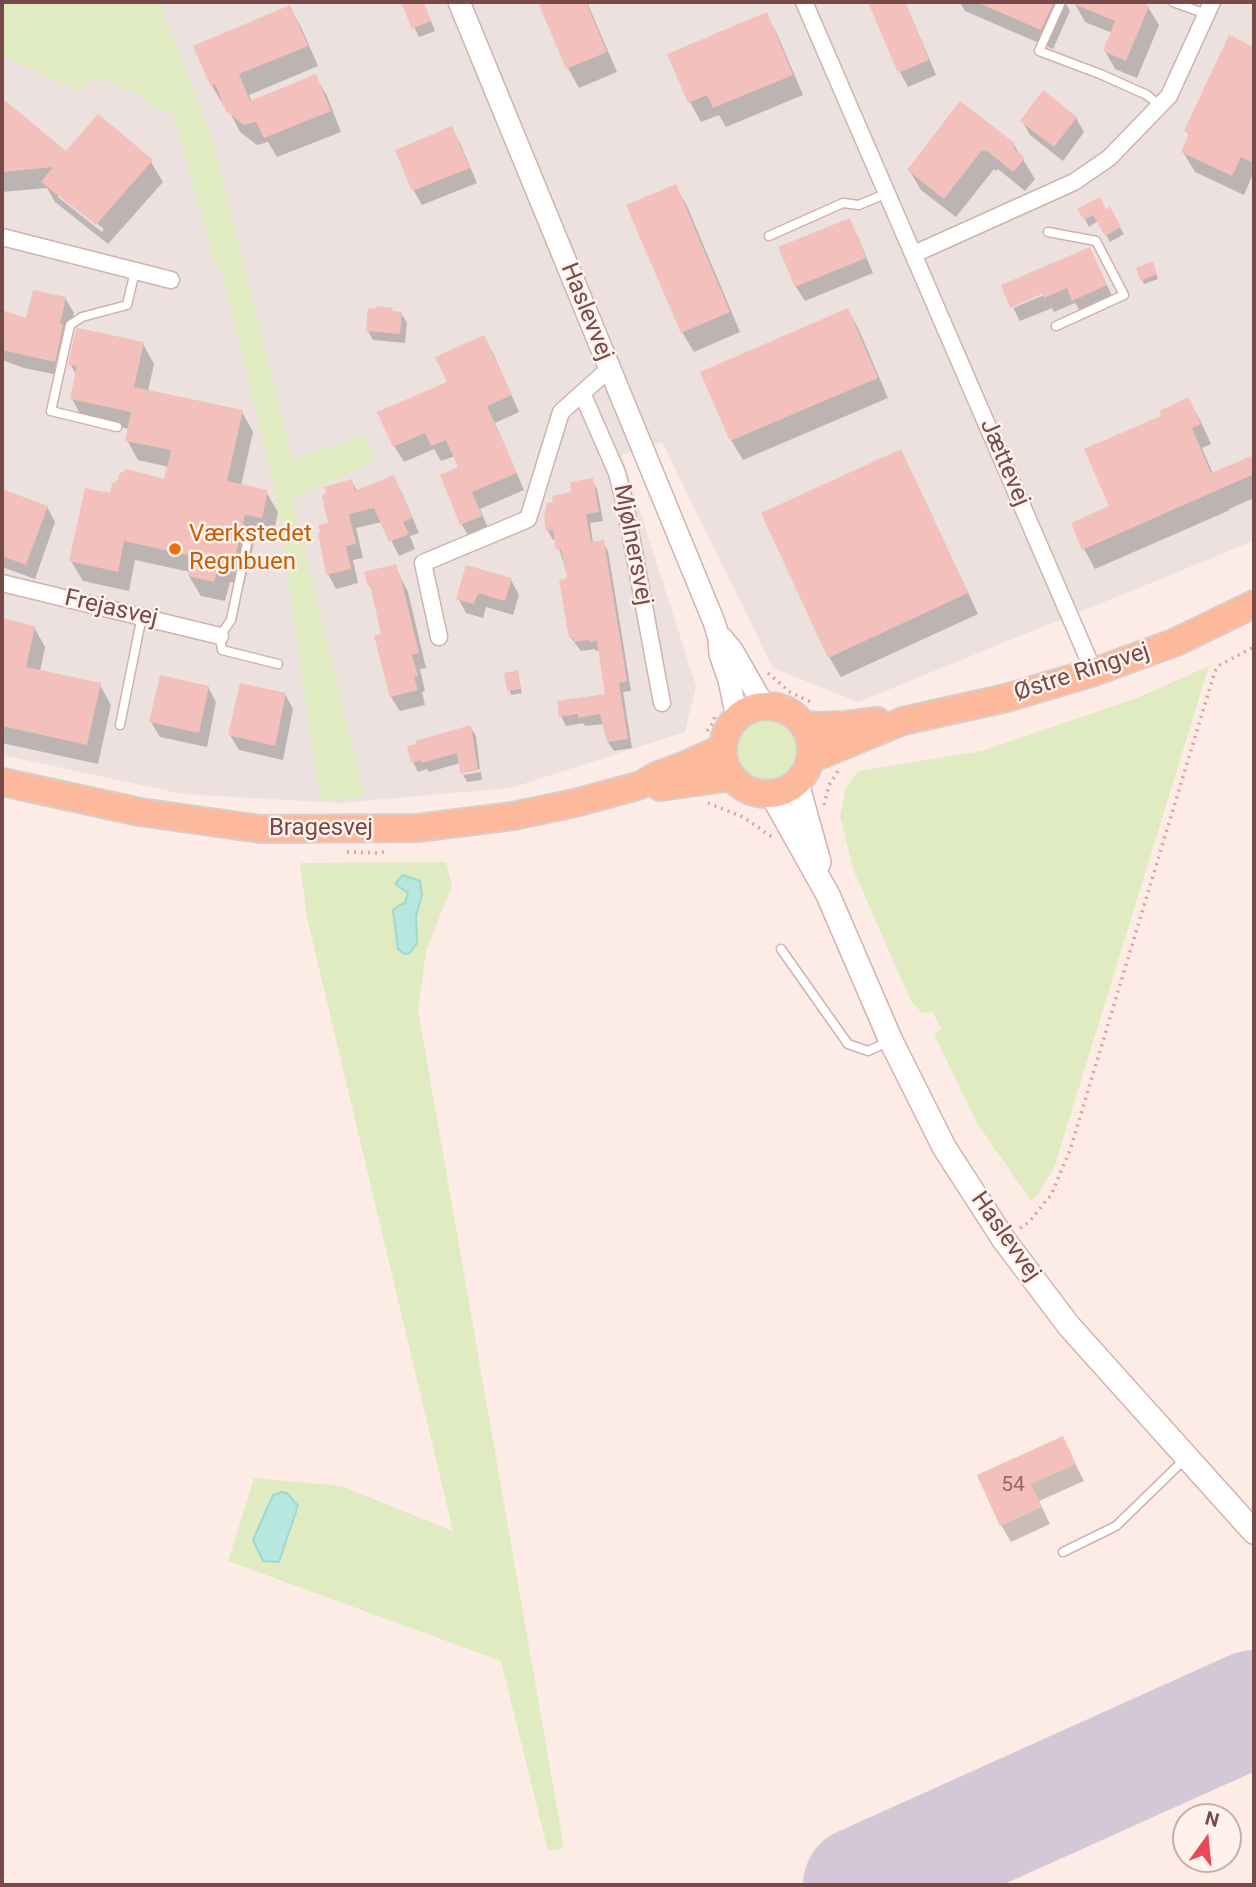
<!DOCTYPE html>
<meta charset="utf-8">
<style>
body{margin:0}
#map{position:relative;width:1256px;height:1887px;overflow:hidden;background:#fdece5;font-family:Roboto,sans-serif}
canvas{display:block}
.frame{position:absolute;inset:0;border:4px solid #764a49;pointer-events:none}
.north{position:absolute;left:1172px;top:1803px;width:70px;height:70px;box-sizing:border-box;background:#fff1eb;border:2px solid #c8aeaa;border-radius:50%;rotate:15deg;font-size:19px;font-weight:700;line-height:28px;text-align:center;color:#764a49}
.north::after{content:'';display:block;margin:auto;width:24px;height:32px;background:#ea4757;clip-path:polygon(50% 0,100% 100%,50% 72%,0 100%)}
</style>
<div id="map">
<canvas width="1256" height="1887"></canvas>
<div class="frame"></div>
<div class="north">N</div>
</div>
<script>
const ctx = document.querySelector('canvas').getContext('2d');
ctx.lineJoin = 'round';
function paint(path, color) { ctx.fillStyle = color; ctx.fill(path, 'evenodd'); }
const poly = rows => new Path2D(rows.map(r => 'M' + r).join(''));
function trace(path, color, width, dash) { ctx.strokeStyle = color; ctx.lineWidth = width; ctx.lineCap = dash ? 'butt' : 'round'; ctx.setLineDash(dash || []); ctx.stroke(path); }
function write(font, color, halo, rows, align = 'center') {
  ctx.font = font + ' Roboto,sans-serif'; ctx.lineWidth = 5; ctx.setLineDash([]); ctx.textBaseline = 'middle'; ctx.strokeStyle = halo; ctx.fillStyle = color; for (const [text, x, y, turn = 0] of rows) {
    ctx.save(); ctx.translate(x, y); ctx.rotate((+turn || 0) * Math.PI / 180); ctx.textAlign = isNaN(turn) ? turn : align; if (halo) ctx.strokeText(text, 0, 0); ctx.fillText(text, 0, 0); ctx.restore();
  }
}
const industrial = poly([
 [2,2,1254,2,1254,541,858,702,773,668,662,442,622,455,696,686,685,732,511,788,338,803,183,794,2,755]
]);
const green = poly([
 [2,2,160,2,211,135,293,459,365,434,376,461,292,498,365,796,320,801,276,496,223,275,212,253,173,113,153,107,141,96,95,76,79,90,65,85,2,55],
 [1209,666,1054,1168,1037,1196,1031,1201,977,1123,934,1034,941,1029,933,1012,922,1013,911,1001,853,869,840,816,846,788,858,771,982,751,1137,698],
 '736 751a32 32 0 1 1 64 0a32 32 0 1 1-64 0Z',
 [446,862,452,885,426,951,418,1010,564,1848,548,1851,501,1661,228,1561,254,1478,341,1486,453,1531,307,918,300,863]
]);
const water = poly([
 [403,875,420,881,422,895,416,916,417,943,410,953,404,954,398,949,393,910,398,906,405,903,408,893,395,884,403,875],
 [282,1492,287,1493,298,1506,279,1562,263,1561,253,1540,273,1495,282,1492]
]);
const shadow = poly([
 [402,2,423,2,435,31,419,37],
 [540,2,587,2,617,72,579,88,568,68],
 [870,2,905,2,936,75,908,87,900,72],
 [960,2,1065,2,1070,11,1053,49,965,11],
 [1075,2,1135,2,1148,7,1159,25,1137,78,1115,69,1105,51,1112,33,1085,22,1075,4],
 [290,8,301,27,318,66,249,95,252,102,315,76,327,96,341,132,277,157,268,142,257,145,240,132,226,105,224,106,212,86],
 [766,14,777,34,803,95,726,127,719,115,701,122,690,102],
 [1230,37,1254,49,1254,177,1252,176,1244,195,1195,172,1183,152,1190,137,1186,131],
 [2,100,66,153,151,162,163,182,108,244,55,202,47,188,2,192],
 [58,193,104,229,102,232,58,197],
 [960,104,1014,145,1035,179,1025,191,998,169,996,171,994,169,956,217,921,190,909,170],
 [1076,118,1084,132,1063,161,1030,135,1022,121],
 [452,128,460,143,477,183,422,205,414,191,397,150],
 [675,186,687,206,740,332,694,352,682,332],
 [1080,209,1106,211,1109,209,1124,234,1110,242,1098,221,1089,227],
 [849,220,857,235,873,273,805,301,796,287,780,248],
 [1090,249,1114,300,1082,314,1075,303,1054,312,1052,308,1020,321,1013,308,1051,292],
 [1154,267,1158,279,1144,284,1142,280],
 [65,298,74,313,68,337,71,341,63,376,24,368,2,360,2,312,28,321],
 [391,310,393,313,401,313,407,323,405,343,373,340,368,331],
 [848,310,859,330,888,398,743,460,731,440],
 [484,337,493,353,519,412,495,423,524,490,480,509,490,533,471,541,462,525,443,476,461,468,455,456,441,461,434,449,404,462,394,446,449,382],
 [143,344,154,364,148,391,242,412,253,432,241,486,266,492,278,512,273,537,256,534,244,585,230,582,225,601,201,596,189,576,190,572,135,560,129,591,83,581,71,561,111,495,166,481,169,467,138,460,127,440,129,429,83,419,72,399,77,376,70,364],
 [1189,400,1200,420,1211,444,1202,448,1213,474,1253,457,1254,498,1229,509,1230,510,1095,569,1084,549,1111,507,1164,417],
 [900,451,911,471,978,614,841,677,829,657,763,514],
 [393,477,401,491,419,533,410,536,415,549,399,556,382,522,356,528,363,558,353,560,358,583,336,589,328,574,330,524,351,481,358,492],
 [592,480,597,489,603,521,590,523,593,543,603,542,608,551,631,691,623,692,632,748,614,751,608,742,604,724,585,726,583,723,566,726,561,716,607,695,600,650,596,651,595,649,581,651,571,638,569,580,556,539,553,540,548,531,573,494],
 [2,491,47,507,55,522,35,579,2,567],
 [395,566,408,592,426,668,420,669,425,691,422,692,425,705,400,711,391,697,376,637,384,636,373,592,369,585],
 [511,580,519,595,513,615,486,607,483,618,466,613,458,598],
 [2,620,34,627,45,647,40,672,100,685,111,705,98,764,2,743],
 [517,672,522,693,511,695,506,674],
 [208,687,216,702,207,747,160,737,151,722],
 [285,694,293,709,283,760,239,750,230,735],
 [470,727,476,736,480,769,463,771,463,775,481,772,482,780,467,782,462,773,460,763,429,772,427,769,418,772,413,762,418,745],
 [1062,1438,1084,1481,1039,1501,1050,1524,1011,1542,1001,1525]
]);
const runway = poly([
 [861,1885,1254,1708]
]);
const building = poly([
 [401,2,423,2,431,21,412,29],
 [538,2,586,2,607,52,566,69],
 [868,2,905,2,929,60,898,73],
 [976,2,1054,2,1041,30],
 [1069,2,1140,2,1149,6,1126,61,1103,51,1115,21],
 [290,5,308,46,239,74,250,101,316,74,331,111,264,138,256,122,244,125,226,111,215,84,211,87,193,46],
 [767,12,793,75,713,108,707,95,688,103,667,54],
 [1229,35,1254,47,1254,163,1241,157,1232,176,1181,152,1189,134,1184,131],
 [1043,90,1077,117,1054,147,1020,121],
 [2,98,66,151,98,114,153,160,96,225,41,182,53,167,2,172],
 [960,101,1016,144,1013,148,1025,158,1013,172,986,150,984,152,982,150,944,199,907,170],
 [452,126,470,168,412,191,395,150],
 [676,184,730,312,681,333,626,205],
 [1100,197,1106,209,1110,207,1121,227,1105,236,1093,215,1084,220,1077,209],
 [850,218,866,258,795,287,778,247],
 [1090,247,1107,285,1072,301,1067,288,1044,298,1042,294,1010,308,1001,285],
 [1153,261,1157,274,1140,281,1136,268],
 [33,290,66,297,60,324,63,325,55,362,2,350,2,310,26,318],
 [376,306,393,308,392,311,402,312,400,334,366,331,368,308,376,309],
 [848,308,878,378,730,441,700,372],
 [78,328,144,342,134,387,243,410,227,481,268,490,262,518,245,515,233,566,219,563,214,582,188,576,192,556,124,541,118,572,69,561,85,488,110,493,112,484,119,479,118,475,126,469,164,479,171,450,125,441,131,412,70,399,77,366,68,365,76,329],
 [484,335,512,395,487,406,517,473,472,492,482,516,460,525,440,475,458,467,446,440,431,446,425,433,393,447,377,412,447,382,435,357],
 [1189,397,1201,424,1192,428,1211,473,1254,455,1254,474,1082,550,1071,523,1109,506,1084,449,1161,416,1159,411],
 [901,449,968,593,828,658,761,513],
 [394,475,412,518,403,522,409,534,389,542,374,508,349,514,356,544,346,546,351,569,326,575,318,533,320,532,318,525,328,523,322,496,326,493,324,487,352,479,355,491],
 [593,478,599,512,586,514,591,542,604,540,627,681,619,683,628,739,607,742,600,714,578,718,578,714,559,717,557,701,605,694,597,641,589,642,589,640,574,642,573,637,569,638,559,580,567,578,561,549,556,550,553,530,546,531,544,517,547,503,553,502,552,496,571,492,570,482],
 [2,489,48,506,26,565,2,556],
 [396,564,399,576,400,575,419,653,412,655,418,676,414,677,418,690,390,697,374,636,381,634,370,585,367,585,364,572],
 [466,565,512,578,505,601,478,593,474,604,456,599],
 [2,618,35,626,26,667,101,683,87,745,2,726],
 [518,670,521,689,507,691,504,673],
 [160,675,209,686,199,733,149,722],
 [240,683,286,693,275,746,228,735],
 [471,725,478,771,460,773,457,753,422,763,421,760,411,763,407,746,416,744,415,741],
 [1063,1436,1076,1464,1031,1484,1042,1507,1000,1526,977,1475]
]);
const path = poly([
 [768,673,790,692,813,703],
 [707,731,713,723,716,713],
 [708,803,743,817,772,837],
 [824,805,829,785,838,771],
 [347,852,377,853,388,851],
 [1020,1228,1029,1222,1051,1195,1070,1150,1215,671,1220,665,1254,647]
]);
const service = poly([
 [1061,2,1039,51,1100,74,1147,95,1160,106],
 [1173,2,1206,14],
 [1048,232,1096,241,1124,295,1056,326],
 [769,236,843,203,859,205,887,193],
 [117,427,51,411,70,325,82,317,127,305,135,271],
 [248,539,231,620,220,636,222,650,278,664],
 [120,725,142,616],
 [781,949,848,1044,868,1051,888,1042],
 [1063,1552,1116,1526,1186,1458]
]);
const minor = poly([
 [804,2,1094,672],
 [2,237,171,280],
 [914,254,1074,182,1109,158,1169,96,1212,2],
 [582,393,617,473,626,509,662,703],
 [2,583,220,636],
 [439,637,423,563,528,519,561,412,609,369]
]);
const tertiary = poly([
 [459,2,714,622,719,638,720,654,729,680,737,718],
 [721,637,732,650,764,706]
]);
const secondary = poly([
 [797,783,819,862],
 [772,795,828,895,891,1041,944,1147,1004,1240,1069,1326,1254,1532]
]);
const primary = poly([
 '723 750a44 44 0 1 1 88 0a44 44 0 1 1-88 0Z',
 [804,725,820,726,846,725,877,721],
 [811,759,903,721,1006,698,1094,672,1176,642,1254,604],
 [2,782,140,812,260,829,417,828,513,816,575,803,641,785,656,776,688,764,723,748],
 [660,787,732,777]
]);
const markers = [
 [175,549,7,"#e8710a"]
];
const numberNames = [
 ["54",1013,1486]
];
const streetNames = [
 ["Haslevvej",586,312,68],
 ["Jættevej",1004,463,67],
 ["Mjølnersvej",632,545,79],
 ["Frejasvej",111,609,13],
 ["Østre Ringvej",1082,673,-18],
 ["Bragesvej",321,829],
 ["Haslevvej",1005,1237,55]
];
const foodNames = [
 ["Værkstedet",189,535],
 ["Regnbuen",189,563]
];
paint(industrial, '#ece1df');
paint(green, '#e0ebc2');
paint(water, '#b8e7df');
trace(water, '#9ed9cf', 2);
paint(shadow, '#0003');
trace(runway, '#d4c7d6', 116);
paint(building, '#f3c0bb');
trace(service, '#d1b1ad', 11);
trace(minor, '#d1b1ad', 19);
trace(tertiary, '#d1b1ad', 24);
trace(secondary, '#d7b1ad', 26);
trace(primary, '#d9cccc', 30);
trace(path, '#d8a29e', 3.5, [2, 5]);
trace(service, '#fff', 8);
trace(minor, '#fff', 16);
trace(tertiary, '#fff', 21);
trace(secondary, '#fff', 23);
trace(primary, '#fdb99b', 26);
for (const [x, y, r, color] of markers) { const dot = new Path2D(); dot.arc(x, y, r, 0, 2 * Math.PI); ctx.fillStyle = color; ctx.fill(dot); trace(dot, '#fff1eb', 2.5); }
write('21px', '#956866', null, numberNames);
write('24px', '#764a49', '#fff1eb', streetNames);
write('24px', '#c56008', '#fff1eb', foodNames, 'left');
</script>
